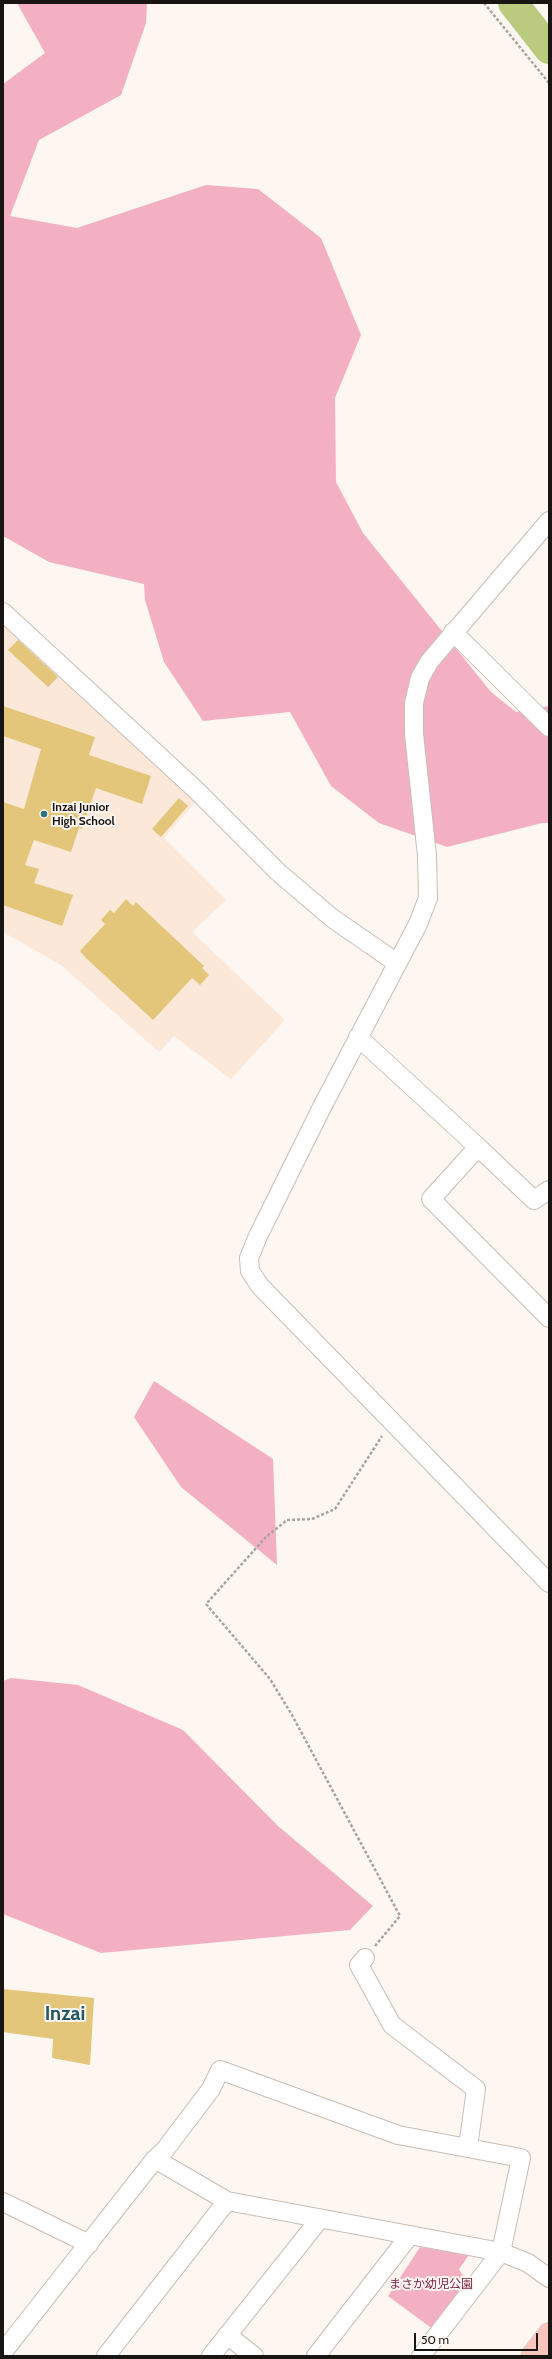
<!DOCTYPE html>
<meta charset="utf-8">
<style>
body{margin:0}
#map{position:relative;width:552px;height:2359px;overflow:hidden;background:#fdf6f1;font-family:Cabin,sans-serif}
canvas{display:block}
.frame{position:absolute;inset:0;border:4px solid #191512;pointer-events:none}
.scale{position:absolute;left:414px;top:2333px;width:124px;height:18px;box-sizing:border-box;border:2px solid #191512;border-top:0;padding-left:5px;font-size:12px;line-height:14px;white-space:nowrap;color:#191512;-webkit-text-stroke:3px #fdf6f1;paint-order:stroke}
</style>
<div id="map">
<canvas width="552" height="2359"></canvas>
<div class="frame"></div>
<div class="scale">50 m</div>
</div>
<script>
const ctx = document.querySelector('canvas').getContext('2d');
ctx.lineJoin = 'round';
function paint(path, color) { ctx.fillStyle = color; ctx.fill(path, 'evenodd'); }
const poly = rows => new Path2D(rows.map(r => 'M' + r).join(''));
function trace(path, color, width, dash) { ctx.strokeStyle = color; ctx.lineWidth = width; ctx.lineCap = dash ? 'butt' : 'round'; ctx.setLineDash(dash || []); ctx.stroke(path); }
function write(font, color, halo, rows, align = 'center') {
  ctx.font = font + ' Cabin,"Noto Sans JP",sans-serif'; ctx.lineWidth = 4; ctx.setLineDash([]); ctx.textBaseline = 'middle'; ctx.strokeStyle = halo; ctx.fillStyle = color; for (const [text, x, y, turn = 0] of rows) {
    ctx.save(); ctx.translate(x, y); ctx.rotate((+turn || 0) * Math.PI / 180); ctx.textAlign = isNaN(turn) ? turn : align; if (halo) ctx.strokeText(text, 0, 0); ctx.fillText(text, 0, 0); ctx.restore();
  }
}
const built = poly([
 [3,625,197,800,164,838,226,900,192,932,285,1020,231,1079,174,1036,159,1052,61,965,3,932]
]);
const green = poly([
 [17,3,147,3,146,23,121,95,39,140,10,216,77,228,206,185,258,189,321,238,361,335,335,398,336,482,363,533,491,692,516,712,549,706,549,823,542,823,447,847,379,823,331,786,290,712,203,721,164,662,145,600,144,584,49,562,3,536,3,84,45,53],
 [154,1381,273,1459,277,1565,181,1487,134,1417],
 [11,1678,78,1685,183,1730,278,1826,373,1906,350,1930,101,1953,3,1914,3,1681],
 [420,2247,469,2255,459,2269,468,2285,434,2330,388,2296]
]);
const river = poly([
 [513,3,549,49]
]);
const building = poly([
 [18,640,58,677,48,687,8,650],
 [3,706,95,737,89,755,151,776,142,804,96,788,82,829,79,828,71,852,34,840,25,865,39,869,34,883,73,895,62,926,3,905,3,802,24,809,41,749,3,736],
 [179,798,188,806,161,837,152,829],
 [126,899,133,906,136,902,204,966,202,968,209,975,200,985,192,978,153,1020,86,958,80,951,105,924,101,920,110,910,114,913],
 [3,1989,94,1998,90,2065,52,2058,53,2039,3,2032]
]);
const path = poly([
 [484,3,549,83],
 [375,1946,400,1916,292,1715,270,1679,206,1604,266,1537,287,1520,312,1519,335,1509,382,1436]
]);
const minor = poly([
 [549,521,429,662,420,678,414,703,414,734,427,856,428,898,418,924,322,1107,258,1236,249,1258,250,1271,260,1286,549,1583],
 [3,612,195,789,278,872,332,918,397,963],
 [453,632,549,727],
 [358,1037,478,1147,431,1199,549,1318],
 [478,1147,534,1200,549,1190],
 [365,1958,359,1965,392,2025,476,2089,468,2147],
 [155,2159,227,2201,501,2252,528,2263,549,2278],
 [3,2202,89,2244],
 [227,2335,254,2356],
 [3,2352,155,2159,164,2151,211,2089,220,2070,398,2135,521,2158,501,2252,421,2356],
 [106,2356,227,2201],
 [211,2356,319,2220],
 [316,2356,410,2235]
]);
const primary = poly([
 [532,2356,549,2334]
]);
const markers = [
 [44,814,4,"#29727c"]
];
const poiNames = [
 ["Inzai Junior",52,807],
 ["High School",52,821]
];
const parkNames = [
 ["まさか幼児公園",431,2284]
];
const townNames = [
 ["Inzai",65,2014]
];
paint(built, '#fbe8d9');
paint(green, '#f4b0c3');
trace(river, '#bacb7f', 30);
paint(building, '#e3c67a');
trace(minor, '#c9beb5', 20);
trace(primary, '#d6d5d4', 24);
trace(path, '#aaa4a0', 2.5, [3, 2]);
trace(minor, '#fff', 18);
trace(primary, '#fac5bc', 22);
for (const [x, y, r, color] of markers) { const dot = new Path2D(); dot.arc(x, y, r, 0, 2 * Math.PI); ctx.fillStyle = color; ctx.fill(dot); trace(dot, '#fdf6f1', 1.5); }
write('bold 12px', '#191512', '#fdf6f1', poiNames, 'left');
write('12px', '#7b1e43', '#fdf6f1', parkNames);
write('bold 20px', '#205961', '#fdf6f1', townNames);
</script>
